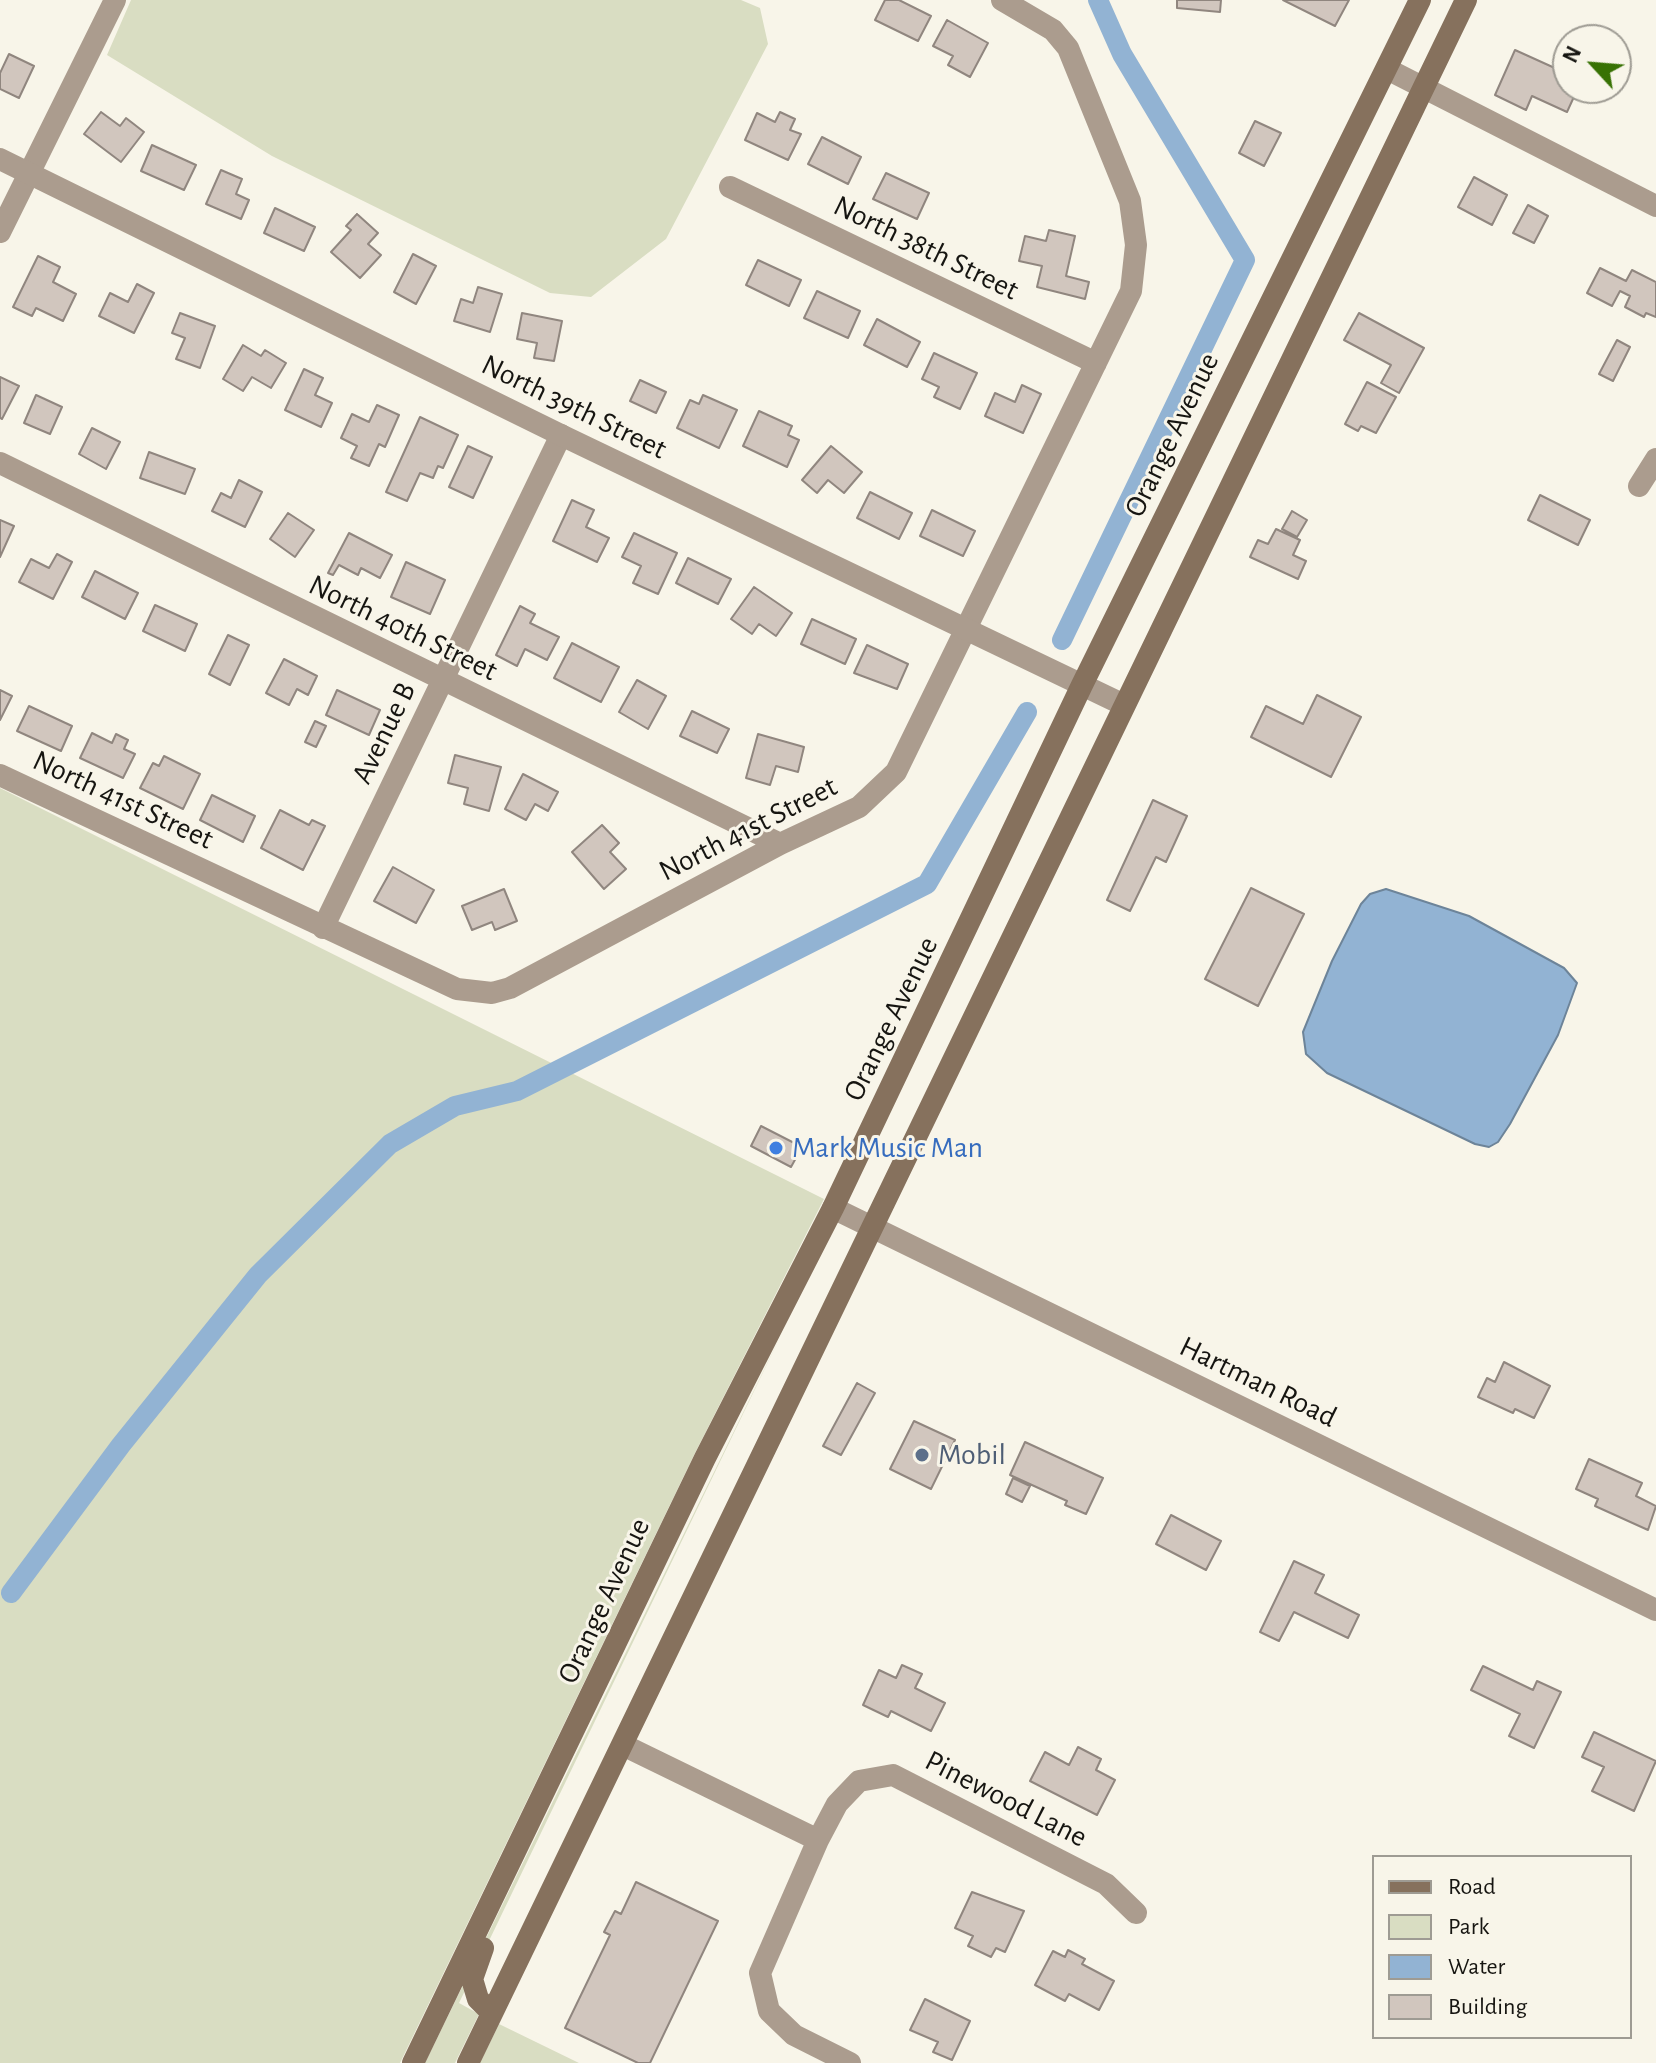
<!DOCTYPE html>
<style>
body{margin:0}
#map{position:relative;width:1656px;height:2063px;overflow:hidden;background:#f8f5e9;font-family:"Alegreya Sans",sans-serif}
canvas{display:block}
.legend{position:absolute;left:1372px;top:1855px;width:260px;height:184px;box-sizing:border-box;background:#f8f5e9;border:2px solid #9e9b93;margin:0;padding:10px 14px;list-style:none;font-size:24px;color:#161511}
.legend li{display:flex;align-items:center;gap:16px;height:40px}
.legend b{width:40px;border:2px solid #9e9b93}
.north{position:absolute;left:1552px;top:24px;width:80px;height:80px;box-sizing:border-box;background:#f8f5e9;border:2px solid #9e9b93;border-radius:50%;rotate:296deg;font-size:22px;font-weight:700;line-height:32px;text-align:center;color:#161511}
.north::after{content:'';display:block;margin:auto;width:28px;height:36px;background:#387204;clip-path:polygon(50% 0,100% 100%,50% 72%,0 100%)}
</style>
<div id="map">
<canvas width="1656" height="2063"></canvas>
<ul class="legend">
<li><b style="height:10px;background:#86715d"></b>Road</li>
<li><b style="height:22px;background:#d9ddc2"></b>Park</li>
<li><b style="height:22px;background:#92b3d3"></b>Water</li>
<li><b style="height:22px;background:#d1c6be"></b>Building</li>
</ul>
<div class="north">N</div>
</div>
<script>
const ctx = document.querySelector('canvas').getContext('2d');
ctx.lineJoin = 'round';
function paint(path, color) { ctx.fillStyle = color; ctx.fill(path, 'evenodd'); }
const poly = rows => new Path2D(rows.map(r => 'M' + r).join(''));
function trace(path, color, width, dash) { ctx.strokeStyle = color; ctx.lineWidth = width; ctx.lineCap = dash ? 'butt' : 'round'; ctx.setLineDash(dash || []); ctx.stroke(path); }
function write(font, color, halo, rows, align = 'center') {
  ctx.font = font + ' "Alegreya Sans",sans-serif'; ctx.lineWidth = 6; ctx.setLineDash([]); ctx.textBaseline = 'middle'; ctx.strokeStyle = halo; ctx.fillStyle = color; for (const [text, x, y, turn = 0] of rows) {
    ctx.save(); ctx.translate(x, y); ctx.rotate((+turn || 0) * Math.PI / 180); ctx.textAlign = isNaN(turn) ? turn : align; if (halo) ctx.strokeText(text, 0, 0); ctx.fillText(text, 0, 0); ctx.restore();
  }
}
const green = poly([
 [131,0,741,0,760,8,768,44,666,239,591,297,550,293,272,156,107,55],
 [0,788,824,1199,695,1453,400,2063,0,2063],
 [783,1331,459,2003,479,2014,455,2063,425,2063],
 [499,2024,579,2063,480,2063]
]);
const water = poly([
 [1386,889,1469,916,1564,968,1577,983,1558,1035,1510,1124,1498,1142,1489,1147,1475,1144,1327,1073,1306,1054,1303,1032,1332,961,1361,904,1370,894,1386,889]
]);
const canal = poly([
 [1062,640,1245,260,1122,54,1098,0],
 [11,1593,121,1445,258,1275,390,1144,455,1106,517,1091,927,884,1027,712]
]);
const building = poly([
 [885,0,899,0,931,16,918,41,875,20,885,0],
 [1177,0,1221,0,1220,12,1177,8,1177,0],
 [1283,0,1349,0,1335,26,1283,0],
 [947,20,988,43,970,77,948,65,953,56,933,46,947,20],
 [1515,50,1568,74,1568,88,1578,88,1567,112,1532,96,1526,110,1495,95,1515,50],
 [9,54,34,66,19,98,0,89,0,73,9,54],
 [101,112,120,126,126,118,144,132,121,162,84,134,101,112],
 [780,112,795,119,790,130,801,134,788,160,745,140,757,113,775,122,780,112],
 [1255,121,1281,133,1264,166,1239,153,1255,121],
 [822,137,861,157,848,184,808,164,822,137],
 [152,145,196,165,184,190,141,171,152,145],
 [221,170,242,179,236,194,249,200,241,219,206,204,221,170],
 [886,173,929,193,917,219,873,199,886,173],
 [1474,177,1507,195,1492,225,1458,207,1474,177],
 [1528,205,1548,216,1534,243,1513,233,1528,205],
 [275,208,315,227,304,251,264,233,275,208],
 [357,214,378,233,368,244,381,255,360,278,331,252,351,230,346,226,357,214],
 [1049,230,1075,236,1066,276,1089,282,1085,299,1037,287,1042,266,1019,261,1025,236,1046,241,1049,230],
 [413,254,436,266,416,304,394,292,413,254],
 [38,256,60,267,53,282,76,294,63,321,36,308,32,316,13,307,38,256],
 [758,260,801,280,789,306,746,285,758,260],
 [1600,268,1626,281,1632,270,1656,282,1656,317,1646,313,1644,317,1625,307,1630,296,1620,291,1612,306,1587,293,1600,268],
 [137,284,154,293,134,333,99,316,110,293,128,302,137,284],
 [478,287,502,294,490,332,454,321,461,299,473,303,478,287],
 [817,291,860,311,848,338,804,318,817,291],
 [180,313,215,326,200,368,176,359,185,338,172,333,180,313],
 [522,313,562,321,554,361,534,358,537,343,517,339,522,313],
 [1359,313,1424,348,1399,393,1381,383,1391,365,1344,340,1359,313],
 [877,319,920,342,907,367,864,345,877,319],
 [1617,340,1630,347,1613,381,1599,374,1617,340],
 [243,345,261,356,265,350,286,363,271,388,252,377,243,391,223,379,243,345],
 [934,353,977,373,960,409,934,397,939,387,922,379,934,353],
 [304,369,323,378,315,395,332,403,321,427,285,410,304,369],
 [0,377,19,386,2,419,0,418,0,377],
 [640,380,666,392,656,413,630,401,640,380],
 [1367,382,1396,397,1376,433,1361,426,1358,431,1345,424,1367,382],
 [1022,385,1041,394,1023,433,985,416,995,393,1015,402,1022,385],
 [36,395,62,407,50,434,24,423,36,395],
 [703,395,737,410,719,448,677,428,690,400,699,404,703,395],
 [377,405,399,415,385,447,379,444,369,466,351,458,357,446,341,438,352,414,369,422,377,405],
 [759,411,792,426,788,435,799,440,787,467,743,446,759,411],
 [420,417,458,435,443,468,438,466,433,478,420,473,407,501,386,492,420,417],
 [92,428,120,442,106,469,79,454,92,428],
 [468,446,492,457,473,498,449,487,468,446],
 [831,446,862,472,844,493,828,480,817,493,802,480,831,446],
 [149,452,195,469,185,494,140,478,149,452],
 [239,480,262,492,245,527,212,511,221,493,231,498,239,480],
 [870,492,912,513,899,539,857,518,870,492],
 [1540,495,1590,520,1578,545,1528,520,1540,495],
 [572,500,594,510,586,527,609,538,597,562,553,541,572,500],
 [932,510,975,531,963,556,920,536,932,510],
 [1292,511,1307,520,1297,537,1282,529,1292,511],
 [288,513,314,530,295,557,270,539,288,513],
 [0,520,14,526,0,557,0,520],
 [1276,529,1300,540,1293,555,1306,561,1298,579,1250,557,1258,540,1268,544,1276,529],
 [349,533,392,555,380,578,361,568,358,575,339,565,333,575,328,573,349,533],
 [634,533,677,553,658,594,633,583,641,566,622,557,634,533],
 [57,554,72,562,53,599,19,582,31,559,49,568,57,554],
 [688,558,731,579,718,604,676,583,688,558],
 [406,562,445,580,430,614,391,597,406,562],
 [95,571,138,593,125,619,82,597,95,571],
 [754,587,792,613,776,636,759,624,752,634,731,619,754,587],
 [155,605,197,624,185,651,143,631,155,605],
 [520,606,535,614,530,623,559,637,547,660,525,649,517,666,496,655,520,606],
 [812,619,856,639,845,664,801,644,812,619],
 [228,635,249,645,230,685,209,674,228,635],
 [572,643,619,667,601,702,554,678,572,643],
 [867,645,908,664,897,689,854,673,867,645],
 [284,659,317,676,308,695,297,689,289,705,266,693,284,659],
 [637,680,666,696,648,729,619,712,637,680],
 [0,690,12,696,0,720,0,690],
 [337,690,380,710,369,735,326,715,337,690],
 [1317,695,1361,717,1331,777,1251,737,1266,706,1303,724,1317,695],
 [29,706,72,726,61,751,17,731,29,706],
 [692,711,729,729,717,753,680,736,692,711],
 [315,721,326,726,316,747,305,742,315,721],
 [92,733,112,743,116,734,128,740,124,749,135,754,123,778,80,758,92,733],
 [758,734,804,747,798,772,776,766,770,785,746,778,758,734],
 [455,755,501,767,489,811,464,804,468,788,448,783,455,755],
 [164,756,200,774,183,809,140,788,153,763,159,766,164,756],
 [523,774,558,792,548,811,535,804,526,820,505,809,523,774],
 [212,795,255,816,243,842,200,820,212,795],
 [1153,800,1187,816,1166,862,1156,857,1130,911,1107,900,1153,800],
 [280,810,309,825,312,820,325,826,303,870,261,848,280,810],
 [602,825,619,843,610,852,626,869,604,889,572,852,602,825],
 [393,867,434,890,416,923,374,901,393,867],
 [1251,888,1304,914,1258,1006,1205,979,1251,888],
 [504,889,517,921,495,930,492,922,472,930,462,906,504,889],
 [761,1126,802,1147,791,1167,751,1146,761,1126],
 [1504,1362,1550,1386,1534,1418,1515,1409,1513,1413,1478,1397,1487,1378,1495,1382,1504,1362],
 [857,1383,875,1393,841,1455,823,1446,857,1383],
 [914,1421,955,1440,931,1489,890,1469,914,1421],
 [1025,1442,1103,1478,1086,1514,1065,1505,1067,1501,1010,1475,1025,1442],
 [1589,1459,1642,1483,1636,1496,1656,1506,1648,1530,1595,1506,1598,1499,1576,1489,1589,1459],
 [1013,1478,1030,1486,1022,1502,1006,1494,1013,1478],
 [1171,1515,1221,1541,1206,1570,1156,1544,1171,1515],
 [1294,1561,1324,1575,1315,1593,1359,1615,1348,1638,1294,1612,1279,1641,1260,1632,1294,1561],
 [902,1665,922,1674,915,1688,945,1703,931,1731,891,1711,888,1717,863,1705,879,1670,896,1678,902,1665],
 [1483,1666,1533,1690,1537,1681,1561,1692,1534,1748,1509,1736,1520,1714,1471,1690,1483,1666],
 [1594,1732,1656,1761,1634,1811,1592,1791,1604,1767,1582,1757,1594,1732],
 [1078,1747,1101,1759,1096,1770,1115,1780,1097,1815,1030,1781,1045,1752,1069,1765,1078,1747],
 [636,1882,718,1921,650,2063,638,2063,565,2028,610,1935,604,1932,615,1911,621,1914,636,1882],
 [972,1892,1024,1911,1005,1952,996,1948,991,1957,968,1946,973,1936,955,1928,972,1892],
 [1068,1950,1085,1959,1082,1964,1114,1981,1099,2010,1069,1994,1065,2001,1035,1985,1053,1951,1065,1957,1068,1950],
 [925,1999,970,2021,952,2060,933,2052,938,2042,910,2030,925,1999]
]);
const minor = poly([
 [1387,69,1656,206],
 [730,187,1096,363],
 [0,232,115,0],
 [0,463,780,844],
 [1639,486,1656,459],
 [0,775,457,989,492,993,510,988,780,844,859,807,896,772,1131,291,1136,245,1130,201,1068,48,1053,30,1002,0],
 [323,928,561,435],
 [623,1745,818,1840],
 [850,2063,794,2035,769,2011,760,1973,818,1840,837,1804,859,1781,893,1775,1106,1884,1136,1913]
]);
const tertiary = poly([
 [0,159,561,435,1124,705],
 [833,1208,1656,1610]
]);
const secondary = poly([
 [483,1948,472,1979,478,1999,492,2013],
 [413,2063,705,1458,833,1208,1082,685,1420,0],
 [468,2063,1466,0]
]);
const markers = [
 [776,1148,8,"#3f7fe0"],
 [922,1455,8,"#5c6f8a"]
];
const streetNames = [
 ["North 38th Street",926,248,26],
 ["North 39th Street",574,407,26],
 ["Orange Avenue",1172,435,-64],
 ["North 40th Street",403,628,26],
 ["Avenue B",384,733,-64],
 ["North 41st Street",123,800,25],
 ["North 41st Street",748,829,-27],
 ["Orange Avenue",891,1019,-64],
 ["Hartman Road",1258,1382,26],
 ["Orange Avenue",604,1601,-65],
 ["Pinewood Lane",1006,1799,27]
];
const shopNames = [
 ["Mark Music Man",792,1148]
];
const serviceNames = [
 ["Mobil",938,1455]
];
paint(green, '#d9ddc2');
paint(water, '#92b3d3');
trace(water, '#6d8499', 2);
trace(canal, '#92b3d3', 20);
paint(building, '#d1c6be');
trace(building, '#90867f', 2);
trace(minor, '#ab9c8e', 22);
trace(tertiary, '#ab9c8e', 22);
trace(secondary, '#86715d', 22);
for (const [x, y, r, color] of markers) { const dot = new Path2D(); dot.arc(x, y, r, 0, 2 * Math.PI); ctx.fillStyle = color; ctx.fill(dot); trace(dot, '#f8f5e9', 3); }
write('30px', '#161511', '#f8f5e9', streetNames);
write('30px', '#366cbe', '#f8f5e9', shopNames, 'left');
write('30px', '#4e5e75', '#f8f5e9', serviceNames, 'left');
</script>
